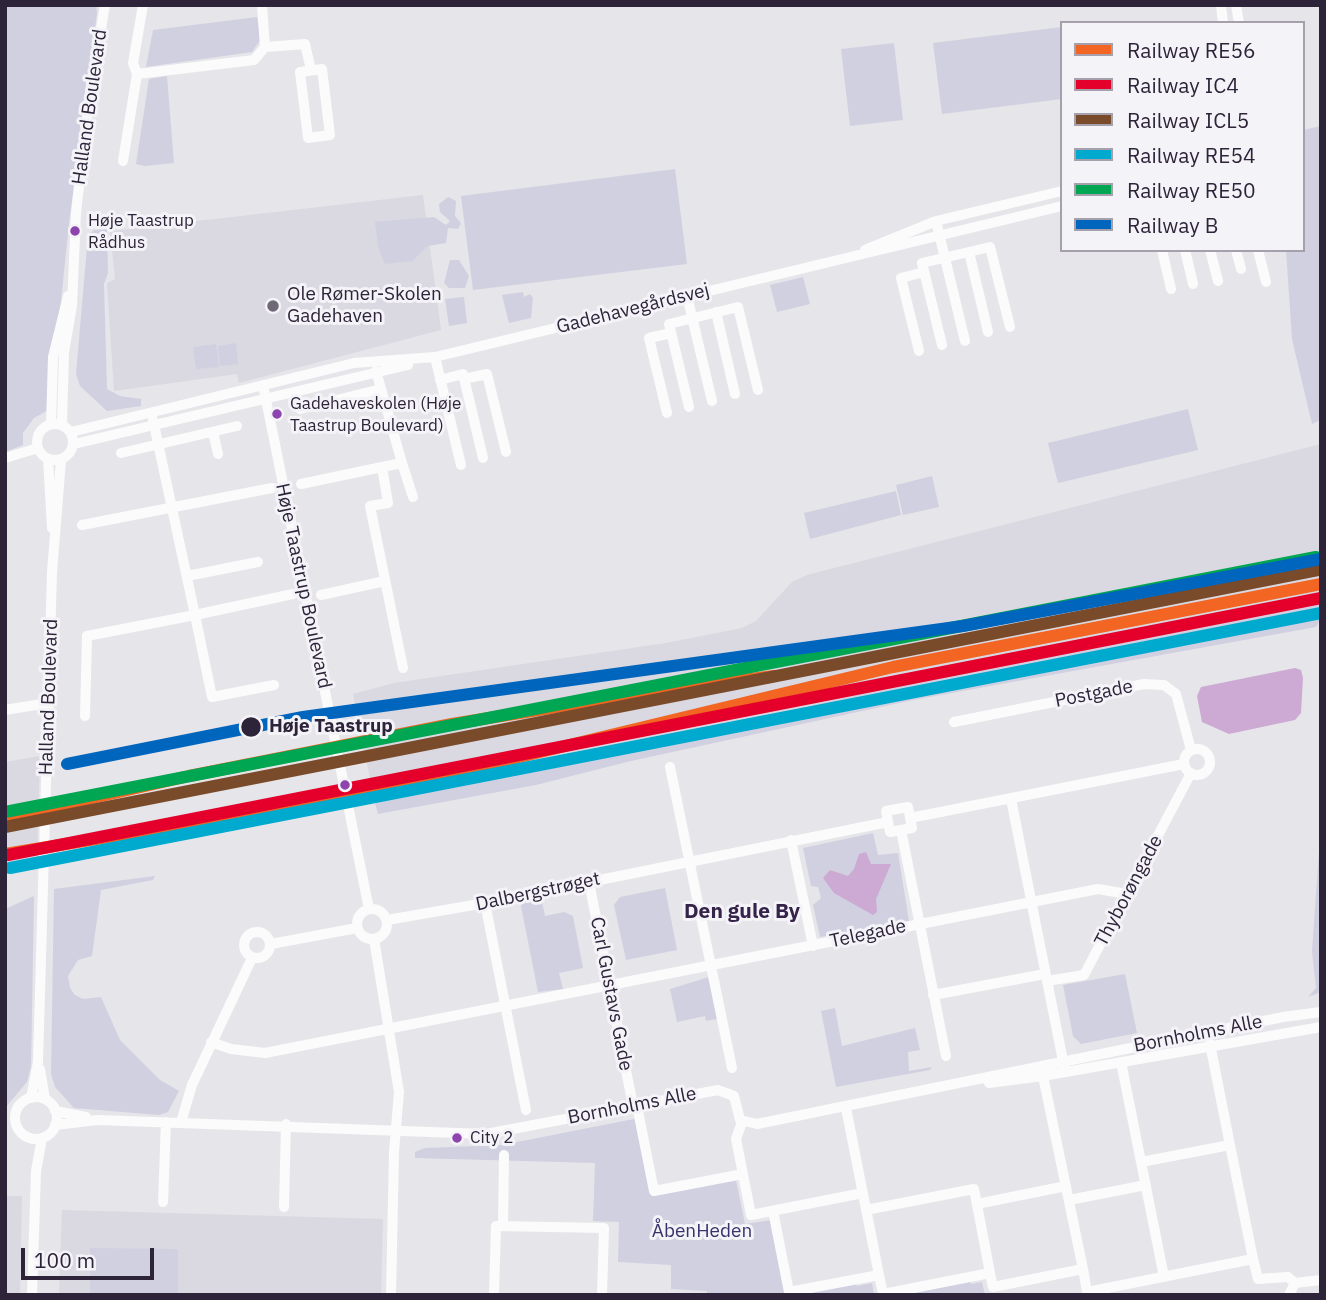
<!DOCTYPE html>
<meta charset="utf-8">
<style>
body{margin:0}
#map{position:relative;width:1326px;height:1300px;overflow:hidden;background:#e6e5e9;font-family:"IBM Plex Sans",sans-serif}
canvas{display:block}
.frame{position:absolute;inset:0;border:7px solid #2e243a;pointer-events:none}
.legend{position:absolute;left:1060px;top:21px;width:245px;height:231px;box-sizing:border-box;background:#f4f3f8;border:2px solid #a5a0ac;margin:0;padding:9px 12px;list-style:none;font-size:21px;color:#2e243a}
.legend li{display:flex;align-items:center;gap:14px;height:35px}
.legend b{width:35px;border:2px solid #a5a0ac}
.scale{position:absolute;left:21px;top:1248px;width:133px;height:32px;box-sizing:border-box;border:4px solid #2e243a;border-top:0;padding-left:9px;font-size:21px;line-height:24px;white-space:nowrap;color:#2e243a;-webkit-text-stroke:5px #f4f3f8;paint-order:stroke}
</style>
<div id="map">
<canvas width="1326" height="1300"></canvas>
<div class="frame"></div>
<ul class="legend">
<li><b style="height:9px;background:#f26522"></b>Railway RE56</li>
<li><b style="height:9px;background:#e4002b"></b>Railway IC4</li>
<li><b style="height:9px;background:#7a4b2a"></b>Railway ICL5</li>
<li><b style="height:9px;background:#00a9ce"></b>Railway RE54</li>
<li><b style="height:9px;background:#00a651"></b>Railway RE50</li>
<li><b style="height:9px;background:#0065bd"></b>Railway B</li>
</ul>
<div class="scale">100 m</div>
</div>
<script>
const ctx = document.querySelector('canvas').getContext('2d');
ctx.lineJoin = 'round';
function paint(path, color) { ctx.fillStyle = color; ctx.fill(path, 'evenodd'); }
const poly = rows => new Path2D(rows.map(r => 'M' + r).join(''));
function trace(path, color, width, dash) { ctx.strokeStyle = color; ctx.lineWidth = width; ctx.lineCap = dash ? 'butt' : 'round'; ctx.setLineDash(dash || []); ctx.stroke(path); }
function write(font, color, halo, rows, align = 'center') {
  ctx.font = font + ' "IBM Plex Sans",sans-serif'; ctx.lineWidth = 6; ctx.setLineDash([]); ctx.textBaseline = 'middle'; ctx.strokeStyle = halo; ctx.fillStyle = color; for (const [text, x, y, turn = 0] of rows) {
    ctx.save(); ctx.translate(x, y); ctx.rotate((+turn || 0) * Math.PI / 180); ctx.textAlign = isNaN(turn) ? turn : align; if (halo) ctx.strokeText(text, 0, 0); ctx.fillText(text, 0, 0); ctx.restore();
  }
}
const built = poly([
 [423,195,441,330,239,383,237,374,114,391,107,283,115,279,110,231],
 [1321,444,1321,599,1192,628,888,687,595,758,375,803,353,694,394,683,666,643,742,628,756,621,792,582,807,575],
 [40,756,37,863,5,868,5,762],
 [5,1196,22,1196,20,1295,5,1295],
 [62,1210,383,1219,381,1295,59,1295]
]);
const green = poly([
 [5,5,96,5,97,13,69,223,50,409,34,418,23,433,23,445,5,452],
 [257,17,261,39,252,52,146,67,153,30],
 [1062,27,1062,99,942,114,933,43],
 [894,43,903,120,850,126,841,49],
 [167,76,174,163,145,166,136,164,149,79],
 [1321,126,1321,420,1312,424,1292,339,1286,250,1303,250,1303,130],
 [675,169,687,264,473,290,461,196],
 [448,197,456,201,455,216,461,223,458,229,448,228,446,243,428,246,412,261,385,264,378,247,375,222,434,217,446,225,450,221,440,212,439,204],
 [107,229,108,273,104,284,107,389,120,396,141,399,141,406,107,411,80,386,76,374,88,235,94,230],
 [450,260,459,260,469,276,465,288,449,288,444,283],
 [803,277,810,304,777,312,770,285],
 [523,292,524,297,530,294,533,298,531,318,509,323,502,295],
 [464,297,467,323,449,326,445,299],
 [236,343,238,364,220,366,218,346],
 [216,344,219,367,196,369,193,347],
 [1188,409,1198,450,1058,483,1048,443],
 [932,476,939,507,903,515,896,485],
 [896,491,901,515,810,539,804,513],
 [1321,599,1321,619,1316,627,913,700,631,761,536,785,378,814,375,803,595,758,888,687,1192,628],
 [1321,822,1321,992,1308,997,1316,988,1312,951],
 [873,833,878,855,898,853,909,921,820,937,813,905,821,898,818,887,811,886,803,848],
 [155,876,153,880,101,890,92,956,78,960,68,976,70,988,75,995,83,999,101,997,120,1040,160,1080,179,1091,168,1112,159,1115,74,1108,55,1087,51,1074,54,889],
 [665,888,677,950,626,960,614,905,620,897],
 [34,896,31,1066,27,1082,5,1108,5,909],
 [541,897,545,916,564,912,573,916,583,968,559,973,563,989,538,992,520,901],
 [1125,974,1137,1033,1081,1044,1073,1036,1063,985],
 [709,977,717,1019,706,1021,705,1016,677,1022,670,989],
 [835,1008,842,1046,915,1028,920,1050,908,1052,909,1071,932,1067,930,1070,836,1087,821,1011],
 [644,1117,659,1193,736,1180,745,1224,772,1220,786,1295,707,1295,707,1291,671,1289,671,1265,618,1262,619,1222,593,1221,595,1163,415,1158,415,1152,425,1148,502,1145],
 [90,1248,178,1249,178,1295,90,1295],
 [970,1280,971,1284,982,1282,985,1295,901,1295],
 [855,1281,857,1286,872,1283,874,1295,813,1295,815,1290]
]);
const water = poly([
 [1295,668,1301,670,1303,678,1301,713,1295,720,1229,734,1202,722,1197,696,1201,687],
 [866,852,871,864,891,864,876,899,877,912,873,915,834,893,823,878,830,870,848,876,854,869,859,854]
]);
const minor = poly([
 [1221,5,1223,23],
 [1236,5,1239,23],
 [265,47,305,44,311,70],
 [322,69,330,135,308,138,300,72,322,69],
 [137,74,254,60,265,47,262,5],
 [123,161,137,74,133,63,143,5],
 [936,221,965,341],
 [865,250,936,221,1062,191],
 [1162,250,1171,289],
 [1185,250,1193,284],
 [1210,250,1218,281],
 [1236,250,1241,269],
 [1258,250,1266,282],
 [969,252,988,332],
 [687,296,712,401],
 [716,312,735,394],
 [942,345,922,263,990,247,1010,327],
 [919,351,901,278,924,272],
 [435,357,461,465],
 [376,371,402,463,382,467,388,503,370,506,403,668],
 [464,379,487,374,506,452],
 [440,380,463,374,483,458],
 [263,385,369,909],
 [689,407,669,324,738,307,758,390],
 [300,409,381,389],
 [667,413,649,338,671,333],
 [153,420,195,615,293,594],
 '37 442a18 18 0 1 1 36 0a18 18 0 1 1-36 0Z',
 [51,424,53,357,68,296],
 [62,425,64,352,72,306,76,213,89,99,105,5],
 [71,432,354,363,435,357,1062,206],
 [213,432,218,454],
 [74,444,408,365],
 [121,453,237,426],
 [5,458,38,448],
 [48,459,52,528],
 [402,463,413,497],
 [301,484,382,467],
 [82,525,272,488],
 [187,576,258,562],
 [321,595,385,581],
 [5,710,48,703],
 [85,716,87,636,195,615,212,697,274,685],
 [954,722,1144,684,1164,685,1176,694,1191,750],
 '1184 762a13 13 0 1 1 26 0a13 13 0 1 1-26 0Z',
 [670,767,732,1068],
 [1011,799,1064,1066],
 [908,807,912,828,890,832,886,811,908,807],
 [910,818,1184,764],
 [901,830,946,1056],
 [791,840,813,946],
 [589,882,633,1106],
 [485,903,526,1110],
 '357 924a15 15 0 1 1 30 0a15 15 0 1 1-30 0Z',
 [387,920,485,903,888,822],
 '244 945a13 13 0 1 1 26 0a13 13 0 1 1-26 0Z',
 [374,939,399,1092,394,1152,391,1295],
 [271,944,357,928],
 [1047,981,1084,975,1191,773],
 [933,995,1045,974],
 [211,1042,231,1049,265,1053,1098,889,1127,894],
 [1121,1062,1164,1277],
 [40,1069,45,1099],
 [1043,1076,1083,1269],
 [989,1083,1043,1076,1321,1027],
 '15 1118a21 21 0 1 1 42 0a21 21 0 1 1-42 0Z',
 [31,1098,38,1062,52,572,61,460],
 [637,1106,654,1191,743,1174],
 [846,1108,879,1275],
 [55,1111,86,1117],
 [181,1122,192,1085,252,958],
 [742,1122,736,1139,751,1215,863,1193],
 [55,1125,97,1120,486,1134,718,1090,734,1096,740,1120,757,1124,1283,1017,1321,1012],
 [1230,1145,1253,1259],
 [1141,1162,1230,1145,1210,1044],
 [1069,1200,1146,1185],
 [163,1202,166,1122],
 [977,1204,1066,1186],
 [284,1207,286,1124],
 [866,1210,974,1189,990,1273],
 [773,1211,789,1292,879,1275,883,1294,990,1273,993,1287,1083,1269,1087,1292,1253,1259,1258,1279,1288,1277,1295,1283],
 [503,1226,504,1155],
 [32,1295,36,1171,42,1138],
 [494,1295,496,1226,604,1228,602,1295],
 [1289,1295,1295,1283,1321,1280]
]);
const rail1 = poly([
 [5,818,189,776,452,724,643,693,774,676],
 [5,854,254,813,424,780,893,667,1321,584]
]);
const rail2 = poly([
 [8,855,1321,598]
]);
const rail3 = poly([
 [5,827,1318,570]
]);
const rail4 = poly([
 [10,868,1321,613]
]);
const rail5 = poly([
 [5,812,1316,557]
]);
const rail6 = poly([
 [67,764,303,717,963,626,1321,559]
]);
const markers = [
 [75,231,6,"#8e44ad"],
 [273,306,7,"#6e6877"],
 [277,414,6,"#8e44ad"],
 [251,727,11,"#2e243a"],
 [345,785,6,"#8e44ad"],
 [457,1138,6,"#8e44ad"]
];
const busNames = [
 ["Høje Taastrup",88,221],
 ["Rådhus",88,243],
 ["Gadehaveskolen (Høje",290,404],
 ["Taastrup Boulevard)",290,426],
 ["City 2",470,1138]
];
const streetNames = [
 ["Halland Boulevard",90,107,-82],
 ["Gadehavegårdsvej",633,309,-14],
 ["Høje Taastrup Boulevard",303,586,78],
 ["Postgade",1094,694,-11],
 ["Halland Boulevard",49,697,-88],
 ["Thyborøngade",1129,891,-62],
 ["Dalbergstrøget",538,892,-12],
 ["Telegade",868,934,-12],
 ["Carl Gustavs Gade",611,994,79],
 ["Bornholms Alle",1198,1034,-11],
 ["Bornholms Alle",632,1106,-11]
];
const poiNames = [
 ["Ole Rømer-Skolen",287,295],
 ["Gadehaven",287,317]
];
const stopNames = [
 ["Høje Taastrup",269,727]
];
const parkNames = [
 ["ÅbenHeden",702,1232]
];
const neighbourhoodNames = [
 ["Den gule By",742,912]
];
paint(built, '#dad8e1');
paint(green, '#d0d0e1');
paint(water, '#ccaad3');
trace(minor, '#fbfbfc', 10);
trace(rail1, '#f26522', 12);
trace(rail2, '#e4002b', 12);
trace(rail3, '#7a4b2a', 12);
trace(rail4, '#00a9ce', 12);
trace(rail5, '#00a651', 12);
trace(rail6, '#0065bd', 12);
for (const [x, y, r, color] of markers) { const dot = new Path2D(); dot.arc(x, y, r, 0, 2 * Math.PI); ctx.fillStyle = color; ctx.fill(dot); trace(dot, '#f4f3f8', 2.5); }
write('17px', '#2e243a', '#f4f3f8', busNames, 'left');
write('19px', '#2e243a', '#f4f3f8', streetNames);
write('19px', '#2e243a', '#f4f3f8', poiNames, 'left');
write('bold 19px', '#2e243a', '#f4f3f8', stopNames, 'left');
write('19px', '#38336c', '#f4f3f8', parkNames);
write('bold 21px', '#35234a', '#f4f3f8', neighbourhoodNames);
</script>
